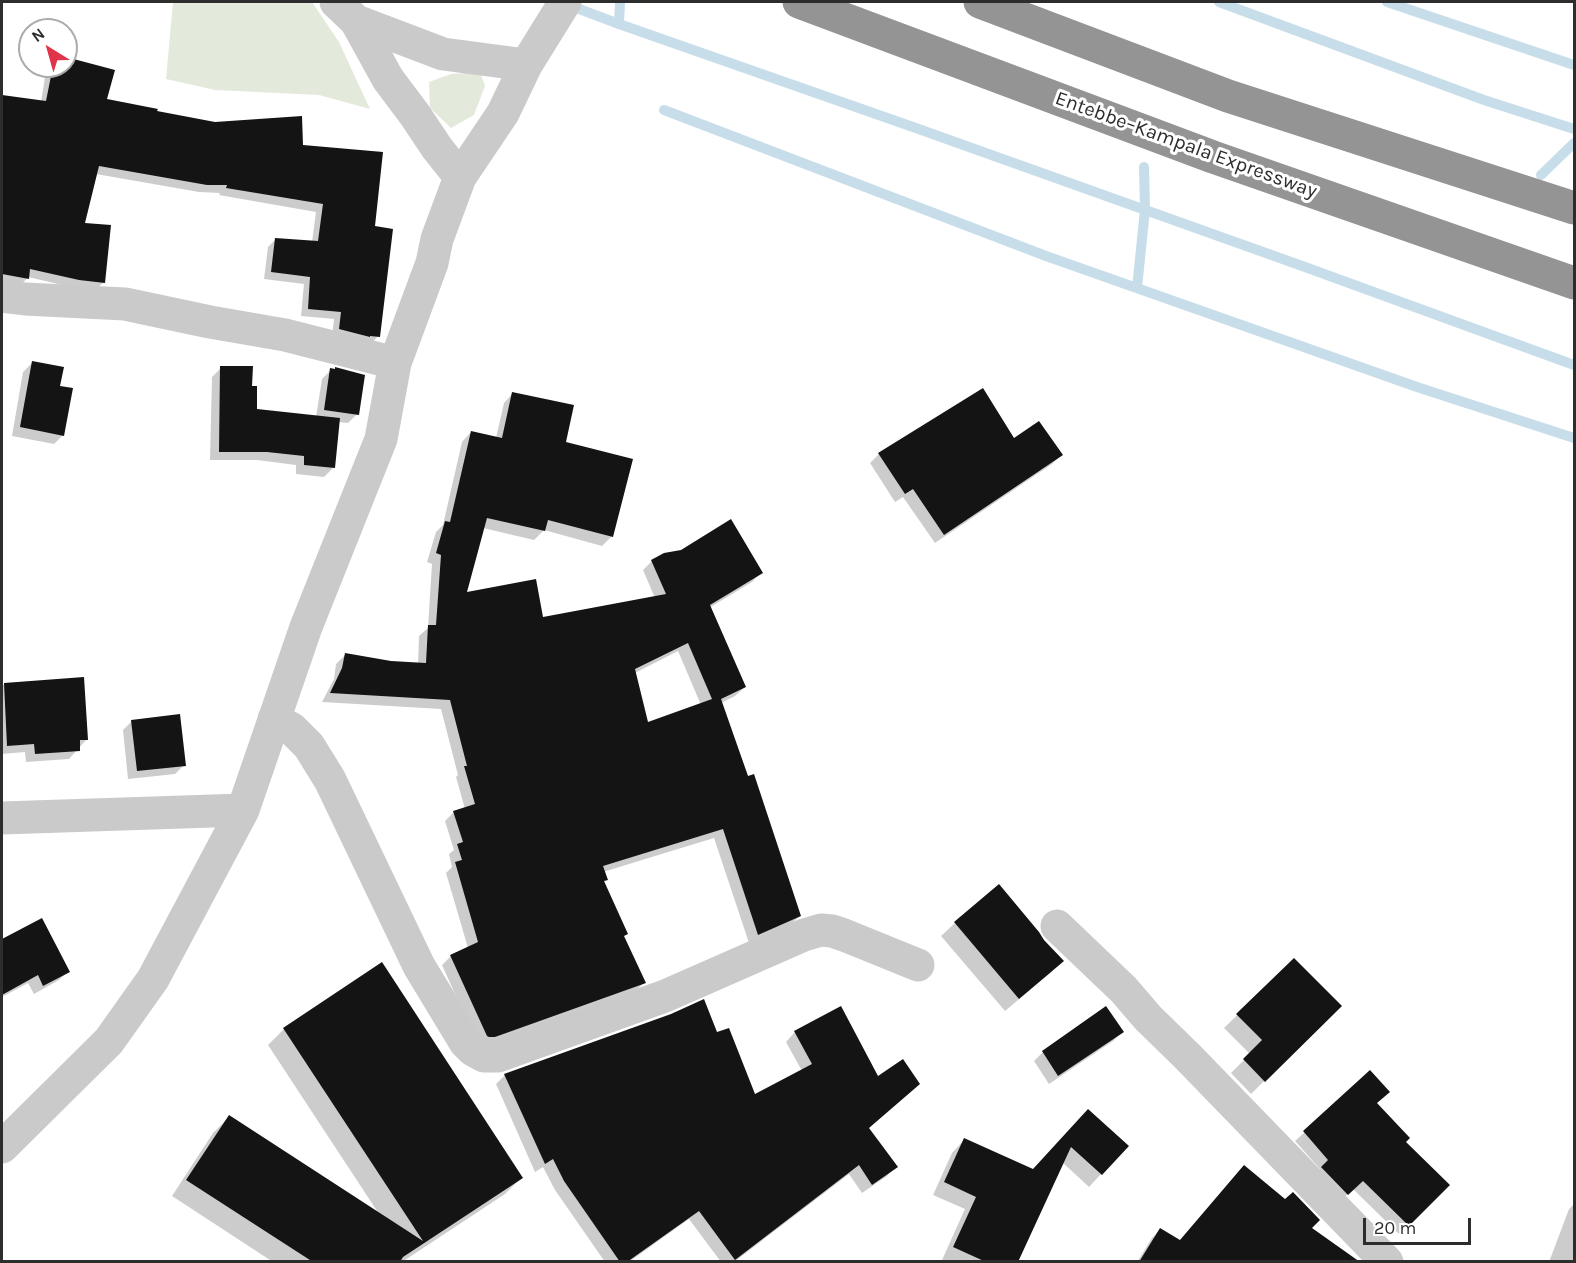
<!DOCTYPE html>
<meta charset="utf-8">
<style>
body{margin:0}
#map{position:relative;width:1576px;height:1263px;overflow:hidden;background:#fff;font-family:Karla,sans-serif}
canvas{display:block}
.frame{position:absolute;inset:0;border:3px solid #2d2d2d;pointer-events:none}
.north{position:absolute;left:18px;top:18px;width:60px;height:60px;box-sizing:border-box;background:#fff;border:2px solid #ababab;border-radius:50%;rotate:323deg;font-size:16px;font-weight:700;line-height:24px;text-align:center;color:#2d2d2d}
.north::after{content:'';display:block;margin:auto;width:21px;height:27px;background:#df344a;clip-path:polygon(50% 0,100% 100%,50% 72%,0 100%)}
.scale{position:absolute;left:1363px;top:1218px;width:108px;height:27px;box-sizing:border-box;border:3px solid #2d2d2d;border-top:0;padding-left:8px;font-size:18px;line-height:21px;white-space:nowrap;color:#2d2d2d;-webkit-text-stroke:4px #fff;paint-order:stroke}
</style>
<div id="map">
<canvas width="1576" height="1263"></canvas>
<div class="frame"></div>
<div class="north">N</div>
<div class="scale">20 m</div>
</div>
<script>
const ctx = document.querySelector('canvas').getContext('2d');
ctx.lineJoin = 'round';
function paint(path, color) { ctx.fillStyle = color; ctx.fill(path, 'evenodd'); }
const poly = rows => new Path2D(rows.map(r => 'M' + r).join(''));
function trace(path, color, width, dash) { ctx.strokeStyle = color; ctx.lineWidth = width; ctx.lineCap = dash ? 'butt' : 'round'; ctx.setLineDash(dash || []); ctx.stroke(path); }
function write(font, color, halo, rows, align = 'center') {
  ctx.font = font + ' Karla,sans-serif'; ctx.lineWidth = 6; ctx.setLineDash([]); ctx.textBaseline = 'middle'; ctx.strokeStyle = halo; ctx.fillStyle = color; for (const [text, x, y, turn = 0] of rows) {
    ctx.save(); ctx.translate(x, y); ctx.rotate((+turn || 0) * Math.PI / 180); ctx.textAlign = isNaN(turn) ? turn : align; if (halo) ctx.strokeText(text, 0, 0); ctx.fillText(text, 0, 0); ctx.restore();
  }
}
const green = poly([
 [173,2,312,2,339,42,370,109,319,95,215,90,166,79],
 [480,72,485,86,474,115,451,128,430,108,429,82,451,74]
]);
const shadow = poly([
 [53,70,105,100,302,147,373,228,378,336,371,344,332,337,334,319,301,316,304,284,264,279,268,247,276,239,312,242,316,212,219,195,220,193,199,192,96,174,83,225,104,282,96,289,71,287,28,277,20,286,2,283,2,97,41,102,45,77],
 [32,363,59,387,63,435,54,444,12,436,23,372],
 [221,368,251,388,255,410,316,417,322,379,331,370,357,414,348,423,338,422,333,468,324,477,296,474,296,465,257,460,210,460,212,377],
 [513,393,564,443,612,536,602,546,544,530,534,540,483,528,464,594,542,619,655,598,643,570,652,561,761,572,752,582,709,608,745,687,735,696,721,703,800,916,790,925,749,943,714,838,603,872,606,880,603,883,623,937,644,983,634,992,484,1046,478,1045,442,965,451,956,468,948,446,873,452,867,449,854,454,850,445,821,454,812,465,809,456,777,458,775,441,709,322,702,334,679,336,664,345,655,390,662,418,664,419,636,428,628,432,564,427,562,436,532,443,525,462,442,471,432,496,438,504,403],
 [678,651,701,705,647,724,635,673],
 [1014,440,1061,455,1052,464,935,543,903,497,895,502,870,463,879,454],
 [4,684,87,739,69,759,26,762,25,752,2,754,2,687],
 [132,721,184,765,175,774,128,779,123,730],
 [998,886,1043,940,1062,961,1049,974,1005,1011,941,936,955,923],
 [41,920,68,971,59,980,34,994,28,983,2,997,2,941],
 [1294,960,1340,1006,1251,1094,1231,1073,1250,1054,1224,1028],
 [381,965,521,1178,505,1194,402,1262,273,1262,172,1196,213,1133,229,1117,379,1214,268,1045,284,1029],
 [795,1032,896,1166,887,1176,862,1193,849,1174,734,1262,721,1262,689,1219,629,1262,605,1262,555,1190,543,1167,535,1172,496,1084,505,1075,717,1034,754,1096,802,1071,786,1042],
 [1122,1032,1113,1041,1049,1084,1034,1061,1043,1052],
 [1370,1073,1376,1103,1404,1142,1448,1185,1399,1234,1353,1189,1338,1203,1313,1177,1320,1169,1295,1141],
 [1076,1124,1127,1146,1089,1187,1062,1162,1017,1262,946,1262,942,1260,965,1209,933,1195,952,1153,964,1140,1033,1171],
 [1574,1204,1574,1262,1549,1262,1569,1209],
 [1310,1228,1217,1262,1137,1262,1152,1238,1160,1230,1179,1242]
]);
const stream = poly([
 [1219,2,1484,100,1574,129],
 [1387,2,1574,65],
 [566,4,619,24,913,127,1305,267,1574,365],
 [619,24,620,2],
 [664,110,1046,256,1417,387,1574,438],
 [1541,175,1574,143],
 [1137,288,1145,210,1144,167]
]);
const building = poly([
 [66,57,115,70,107,99,158,109,157,111,215,122,302,116,303,145,383,152,375,226,393,229,380,337,370,336,370,337,339,329,341,312,308,309,310,277,271,272,275,238,318,241,323,204,226,188,227,185,207,185,99,166,85,223,111,225,105,283,79,280,30,269,29,279,2,274,2,95,46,101,53,66,66,66],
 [32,361,64,367,60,386,73,388,64,436,20,427],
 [220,366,253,366,252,386,257,386,257,409,340,418,335,468,304,465,304,456,267,452,219,452],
 [335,367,365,375,359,415,324,410,330,368,335,369],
 [983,388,1014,438,1039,421,1063,455,944,535,913,489,905,494,878,453],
 [512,392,574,405,566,442,633,459,613,537,548,520,545,531,487,518,467,592,536,579,543,617,666,594,651,560,664,553,681,550,731,519,763,573,710,605,746,687,721,699,748,776,754,774,801,916,758,935,723,829,603,866,608,880,604,881,628,934,624,936,646,983,495,1037,489,1037,487,1036,450,955,478,942,455,862,462,860,457,844,463,842,453,811,475,804,464,766,467,766,450,700,330,693,342,668,345,653,391,661,426,663,428,625,436,625,441,555,436,553,445,521,450,522,471,431,502,438],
 [688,643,712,699,648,722,635,669],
 [84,677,88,740,80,740,80,751,35,754,34,744,7,746,4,683],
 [180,714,186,766,137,771,131,720],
 [999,884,1039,932,1044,940,1064,961,1019,999,954,922],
 [42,918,70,972,43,986,38,975,2,995,2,939],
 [1294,958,1342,1006,1265,1082,1243,1059,1262,1040,1236,1014],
 [382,962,523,1178,403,1257,400,1262,313,1262,186,1180,229,1115,423,1241,283,1028],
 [704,999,717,1032,729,1028,755,1094,812,1064,794,1031,841,1006,878,1076,903,1059,920,1084,869,1128,898,1167,872,1185,859,1165,735,1260,699,1211,627,1262,620,1262,564,1181,553,1159,545,1164,504,1074,671,1014],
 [1106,1006,1124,1032,1058,1076,1042,1051],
 [1370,1070,1390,1092,1377,1103,1410,1138,1406,1142,1450,1185,1409,1226,1363,1181,1348,1195,1321,1167,1328,1160,1303,1131],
 [1088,1109,1129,1146,1102,1175,1071,1147,1018,1262,986,1262,953,1247,976,1197,944,1182,964,1138,1033,1169],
 [1244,1165,1285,1199,1293,1192,1320,1220,1312,1228,1360,1262,1139,1262,1160,1228,1180,1240]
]);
const minor = poly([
 [336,2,356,21,443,54,526,65],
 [356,21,388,79,415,115,437,148,460,177],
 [2,296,25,299,125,304,210,322,285,335,395,363],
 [274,719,292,729,309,746,330,780,419,966,465,1042,473,1050,484,1056,498,1056,512,1051,665,996,804,935,821,930,832,931,844,935,918,965],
 [2,818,243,810],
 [1057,926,1124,990,1148,1018,1187,1056,1387,1262],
 [2,1147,109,1041,153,979,243,810,306,627,381,439,395,363,432,263,437,239,460,177,503,113,526,65,565,2]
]);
const highway = poly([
 [799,2,1213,157,1574,283],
 [980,2,1228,96,1574,208]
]);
const streetNames = [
 ["Entebbe–Kampala Expressway",1186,145,20]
];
paint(green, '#e4eadb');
paint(shadow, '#0003');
trace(stream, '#c7deea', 10);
paint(building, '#141414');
trace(minor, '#cacaca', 33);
trace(highway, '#949494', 33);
write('20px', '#2d2d2d', '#fff', streetNames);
</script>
